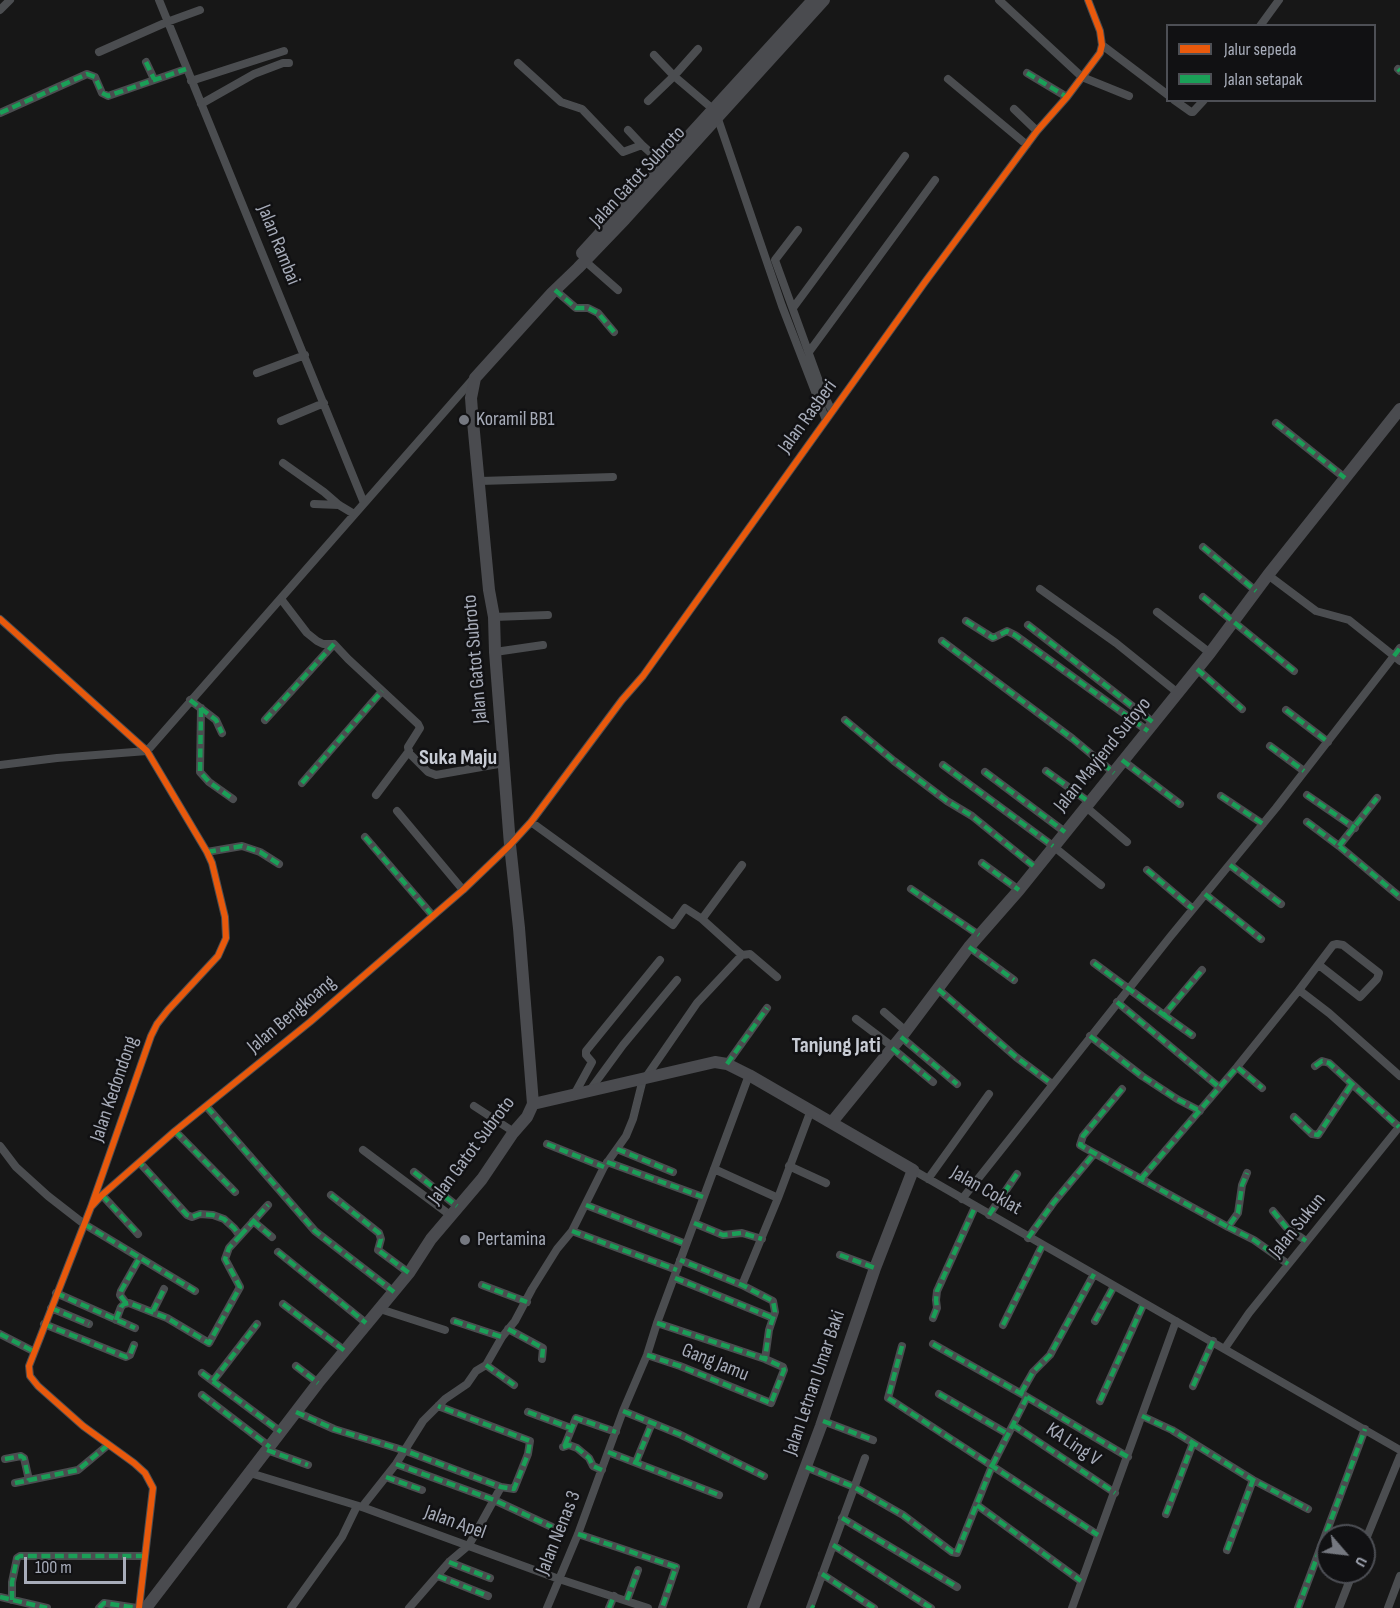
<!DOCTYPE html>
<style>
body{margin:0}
#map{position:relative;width:1400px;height:1608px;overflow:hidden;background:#171717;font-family:"Sofia Sans Condensed",sans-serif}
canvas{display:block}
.legend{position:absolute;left:1166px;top:24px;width:210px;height:78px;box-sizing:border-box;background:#111113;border:2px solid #4d4f55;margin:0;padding:8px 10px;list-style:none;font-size:18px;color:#a7acb9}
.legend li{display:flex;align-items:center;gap:12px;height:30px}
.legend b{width:30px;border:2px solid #4d4f55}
.north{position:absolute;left:1316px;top:1524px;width:60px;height:60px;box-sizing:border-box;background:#111113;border:2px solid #4d4f55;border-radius:50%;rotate:118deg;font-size:16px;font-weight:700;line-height:24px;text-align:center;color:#a7acb9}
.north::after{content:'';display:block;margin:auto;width:21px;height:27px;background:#757880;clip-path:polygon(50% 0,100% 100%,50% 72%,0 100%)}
.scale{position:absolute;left:24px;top:1557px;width:102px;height:27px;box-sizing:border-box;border:3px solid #a7acb9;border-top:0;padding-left:8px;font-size:18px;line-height:21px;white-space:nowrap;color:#a7acb9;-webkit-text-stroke:4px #111113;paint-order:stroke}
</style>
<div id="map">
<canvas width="1400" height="1608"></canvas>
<ul class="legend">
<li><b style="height:8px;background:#e8590c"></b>Jalur sepeda</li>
<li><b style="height:8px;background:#1a9f57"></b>Jalan setapak</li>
</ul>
<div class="north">U</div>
<div class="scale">100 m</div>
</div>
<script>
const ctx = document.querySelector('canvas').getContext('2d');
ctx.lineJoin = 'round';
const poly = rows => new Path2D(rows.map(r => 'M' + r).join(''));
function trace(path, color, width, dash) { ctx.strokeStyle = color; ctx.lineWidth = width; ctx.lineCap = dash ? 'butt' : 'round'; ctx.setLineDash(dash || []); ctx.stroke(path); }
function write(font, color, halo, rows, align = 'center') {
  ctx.font = font + ' "Sofia Sans Condensed",sans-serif'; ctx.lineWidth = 5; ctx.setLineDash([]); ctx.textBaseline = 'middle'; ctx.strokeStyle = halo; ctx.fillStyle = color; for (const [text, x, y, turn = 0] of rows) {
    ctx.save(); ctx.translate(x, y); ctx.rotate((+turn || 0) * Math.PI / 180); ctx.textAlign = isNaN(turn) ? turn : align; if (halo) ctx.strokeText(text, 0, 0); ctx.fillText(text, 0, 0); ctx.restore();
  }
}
const street = poly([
 [159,0,364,503],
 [999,0,1082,77,1129,96],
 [0,10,10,0],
 [1260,26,1279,0],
 [1102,45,1168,95],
 [99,52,167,22,200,10],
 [654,55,674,76,714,110,718,119,782,306,826,420],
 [146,62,154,79],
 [518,63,561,102,582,109,623,152,642,145,663,164],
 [1398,69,1400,71],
 [1027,73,1067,97],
 [948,79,1027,145],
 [191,81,284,51],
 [1174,100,1191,112,1193,112,1204,100],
 [648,101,674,76,698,49],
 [201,104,254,74,283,63,289,63],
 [1014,109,1037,131],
 [0,113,87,74,95,77,102,93,108,96,186,69],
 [628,130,642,145],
 [798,230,775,260,824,395,832,411],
 [585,261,618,290],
 [555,290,576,308,588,308,598,313,614,332],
 [793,308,905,156],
 [809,352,935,180],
 [257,373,305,355],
 [281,421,324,403],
 [1276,423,1345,478],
 [283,463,324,492,339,505,354,514],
 [480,481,613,477],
 [314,504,339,505],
 [1203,547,1256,591],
 [1040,589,1116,643,1178,693],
 [1203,597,1294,671],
 [281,599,307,633,317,641,323,644,334,644,348,659,418,724,420,728,408,747,409,753,428,772,436,775,504,763],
 [1157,612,1210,653],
 [494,617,548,615],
 [0,619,147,751,207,852,212,863,225,917,226,938,218,956,168,1010,157,1024,151,1036,91,1207,29,1366,30,1376,38,1386,83,1426,134,1463,145,1473,153,1488,139,1608],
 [966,621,993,638,1007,631,1015,635,1148,731],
 [1028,625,1154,723],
 [942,641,1073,739,1114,773],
 [1400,648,1394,656,1400,661],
 [495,652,543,645],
 [1197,669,1242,709],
 [190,700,216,720,222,733],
 [201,708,200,772,209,782,233,799],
 [1286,710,1328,742],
 [265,720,334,644],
 [845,720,894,761,947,801,972,816,1036,868],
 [1270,746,1304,771],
 [1122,760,1180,804],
 [0,765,57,758,147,751,474,378],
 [943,765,1053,846,1101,885],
 [1046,771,1089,802],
 [985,772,1065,832],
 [302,783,382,691],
 [376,795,409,751],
 [1307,795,1355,828],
 [1221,796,1263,824],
 [1086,807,1127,842],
 [397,811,463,890],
 [531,822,673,925,685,908,702,919,742,955],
 [1307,822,1339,846,1400,897],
 [365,837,433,916],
 [1339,846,1377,798],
 [207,852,242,846,260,852,279,864],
 [982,863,1019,890],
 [1230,865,1281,904],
 [1147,870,1193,909],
 [911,889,979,935],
 [1205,894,1261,939],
 [702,919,742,865],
 [969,947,1014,980],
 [1094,963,1164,1015,1202,970],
 [1319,965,1360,997,1377,979,1379,973,1343,945,1337,944,1333,945,1299,990,1329,1013,1400,1076],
 [938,989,1016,1057,1052,1084],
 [1117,1002,1219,1087],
 [884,1012,906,1031],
 [1164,1015,1192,1035],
 [856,1019,893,1047],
 [1090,1036,1142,1076,1177,1099,1200,1111],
 [901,1037,957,1084],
 [892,1048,933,1082],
 [727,1064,767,1008],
 [1315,1066,1322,1061,1329,1063,1399,1127],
 [1237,1067,1262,1088],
 [646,1077,697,1003,742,955,750,954,777,977],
 [1122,1089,1083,1136,1080,1145,1085,1148,1228,1227,1238,1213,1242,1185,1247,1173],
 [590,1090,623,1045,677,980],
 [574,1095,592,1062,586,1055,586,1051,660,960],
 [474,1106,514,1132],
 [207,1107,315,1231,394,1292],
 [1294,1117,1312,1134,1318,1135,1352,1084],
 [175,1131,235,1192],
 [547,1144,604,1167],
 [0,1146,16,1167,48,1196,84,1224,195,1291],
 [617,1149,673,1172],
 [363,1150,450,1215],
 [607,1162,703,1197],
 [789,1166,826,1183],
 [714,1169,778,1198],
 [913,1170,1400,1450],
 [414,1172,457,1206],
 [928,1179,989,1094],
 [1141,1179,1237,1067,1299,990],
 [102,1195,138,1234],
 [331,1195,379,1233,381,1239,378,1250,409,1273],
 [962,1199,1170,937,1276,808,1394,656,1349,620,1316,611,1268,575],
 [586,1205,686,1244],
 [91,1207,102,1195,175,1131,310,1022,463,890,510,845,531,822,622,700,643,676,925,282,1037,131,1067,97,1100,53,1102,45,1100,31,1088,0],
 [1273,1211,1286,1227,1306,1241],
 [989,1215,1017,1174],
 [253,1221,272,1237],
 [694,1223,723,1235,742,1233,762,1239],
 [1228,1227,1254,1240,1288,1264],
 [572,1231,677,1270],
 [240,1236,268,1205],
 [1028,1238,1054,1202,1094,1154],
 [278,1252,366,1323],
 [840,1255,875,1268],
 [675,1278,773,1318],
 [482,1285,527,1302],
 [742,1285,778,1198,811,1110],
 [56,1293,135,1328],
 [126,1303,120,1295,121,1291,139,1259],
 [283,1304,345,1351],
 [51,1308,89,1324],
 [380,1309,445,1330],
 [153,1311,164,1289],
 [933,1318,937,1308,936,1300,937,1291,975,1207],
 [116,1320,121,1307,124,1304,129,1303,167,1318,209,1343,240,1287,225,1259,229,1248,240,1236,234,1228,224,1219,213,1215,200,1214,192,1217,187,1215,140,1163],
 [454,1321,502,1337],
 [1095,1321,1114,1286],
 [657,1323,765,1359,769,1330,775,1312,773,1301,742,1285,680,1260],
 [44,1324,126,1357,130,1355,134,1345],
 [1003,1325,1042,1246],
 [508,1329,543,1348,542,1359],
 [0,1334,33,1351],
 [933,1344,1027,1397,1128,1457],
 [902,1346,888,1398,1098,1535],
 [1225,1348,1249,1313,1400,1126],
 [647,1355,680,1366,771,1403,784,1370,783,1367,765,1359],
 [486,1365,514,1385],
 [296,1366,318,1383],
 [202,1373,281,1432],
 [213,1381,257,1324],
 [1193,1386,1213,1341],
 [1021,1393,1033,1372,1050,1355,1094,1274],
 [939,1394,1008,1434],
 [202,1395,270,1447],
 [1100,1401,1144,1303],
 [623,1411,679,1434,764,1476],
 [296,1412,334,1429,406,1451,501,1487,514,1489,528,1454,530,1441,438,1406],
 [528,1412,571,1428],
 [1142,1416,1172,1430,1253,1480,1308,1509],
 [823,1421,873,1440],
 [1013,1425,1115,1493],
 [565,1445,576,1418,616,1432],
 [563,1447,569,1445,577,1448,589,1458,593,1466,602,1470],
 [267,1450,308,1465],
 [608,1452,719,1495],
 [5,1459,21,1456,24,1458,29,1480],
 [636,1462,652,1423],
 [396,1464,494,1500,552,1527],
 [806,1467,854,1487,903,1515,952,1552,957,1553,992,1466,1027,1397],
 [250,1473,362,1507,559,1579,648,1608],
 [386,1477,422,1490],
 [15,1483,78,1470,108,1445],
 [977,1505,1081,1581],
 [362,1507,396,1464,423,1421,445,1399,467,1384,476,1371,486,1365,502,1337,515,1321,532,1289,557,1249,572,1231,604,1167,626,1136,633,1119,643,1079],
 [1166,1514,1193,1443],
 [842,1518,957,1587],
 [578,1534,676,1567,662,1608],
 [1364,1544,1400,1456],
 [833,1545,931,1608],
 [1227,1550,1253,1480],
 [449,1562,490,1578],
 [822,1574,874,1608],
 [438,1576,488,1596],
 [0,1597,47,1608],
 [12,1600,12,1582,17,1558,20,1556,144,1556],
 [627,1600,638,1570],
 [99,1608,104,1603,137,1608],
 [291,1608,342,1537,357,1506],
 [409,1608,449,1562,469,1545,501,1487],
 [547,1608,578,1534,623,1411,647,1355,657,1323,749,1075],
 [609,1608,614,1596],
 [810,1608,865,1458],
 [1072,1608,1176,1321],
 [1298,1608,1365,1429],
 [1339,1608,1353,1572],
 [1388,1608,1400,1576]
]);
const secondary = poly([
 [582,253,813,0],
 [533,1104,715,1062,727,1064,749,1075,913,1170,875,1268,821,1426,753,1608],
 [832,1122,906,1031,969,947,1019,890,1210,653,1268,575,1400,409],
 [146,1608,318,1383,409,1273,431,1239,482,1179,513,1133,527,1117,533,1104,519,928,510,845,495,652,494,617,489,590,472,411,471,398,475,378,552,293,578,268,625,219,824,0]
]);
const quiet = poly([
 [146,62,154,79],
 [1398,69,1400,71],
 [1027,73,1067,97],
 [0,113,87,74,95,77,102,93,108,96,186,69],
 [555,290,576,308,588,308,598,313,614,332],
 [1276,423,1345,478],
 [1203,547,1256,591],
 [1203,597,1294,671],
 [966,621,993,638,1007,631,1015,635,1148,731],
 [1028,625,1154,723],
 [942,641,1073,739,1114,773],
 [1394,656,1400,648],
 [1197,669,1242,709],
 [190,700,216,720,222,733],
 [201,708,200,772,209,782,233,799],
 [1286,710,1328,742],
 [265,720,334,644],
 [845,720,894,761,947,801,972,816,1036,868],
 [1270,746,1304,771],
 [1122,760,1180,804],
 [943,765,1053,846],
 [1046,771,1089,802],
 [985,772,1065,832],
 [302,783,382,691],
 [1307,795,1355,828],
 [1221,796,1263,824],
 [1307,822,1339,846,1400,897],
 [365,837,433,916],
 [1339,846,1377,798],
 [207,852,242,846,260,852,279,864],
 [982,863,1019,890],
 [1230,865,1281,904],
 [1147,870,1193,909],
 [911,889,979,935],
 [1205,894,1261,939],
 [969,947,1014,980],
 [1094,963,1164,1015,1202,970],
 [938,989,1016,1057,1052,1084],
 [1117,1002,1219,1087],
 [1164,1015,1192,1035],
 [1090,1036,1142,1076,1177,1099,1200,1111],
 [901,1037,957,1084],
 [892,1048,933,1082],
 [727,1064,767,1008],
 [1315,1066,1322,1061,1329,1063,1399,1127],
 [1122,1089,1083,1136,1080,1145,1085,1148,1228,1227,1238,1213,1242,1185,1247,1173],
 [207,1107,315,1231,394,1292],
 [1294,1117,1312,1134,1318,1135,1352,1084],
 [175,1131,235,1192],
 [547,1144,604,1167],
 [617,1149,673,1172],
 [607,1162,703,1197],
 [414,1172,457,1206],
 [1141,1179,1237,1067,1262,1088],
 [102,1195,138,1234],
 [331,1195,379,1233,381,1239,378,1250,409,1273],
 [586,1205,686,1244],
 [1273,1211,1286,1227,1306,1241],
 [989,1215,1017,1174],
 [253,1221,272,1237],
 [694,1223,723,1235,742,1233,762,1239],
 [84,1224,195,1291],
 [1228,1227,1254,1240,1288,1264],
 [572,1231,677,1270],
 [240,1236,268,1205],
 [1028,1238,1054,1202,1094,1154],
 [278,1252,366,1323],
 [840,1255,875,1268],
 [675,1278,773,1318],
 [482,1285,527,1302],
 [56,1293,135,1328],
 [126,1303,120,1295,121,1291,139,1259],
 [283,1304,345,1351],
 [51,1308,89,1324],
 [153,1311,164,1289],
 [933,1318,937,1308,936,1300,937,1291,975,1207],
 [116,1320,121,1307,124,1304,129,1303,167,1318,209,1343,240,1287,225,1259,229,1248,240,1236,234,1228,224,1219,213,1215,200,1214,192,1217,187,1215,140,1163],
 [454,1321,502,1337],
 [1095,1321,1114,1286],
 [657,1323,765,1359,769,1330,775,1312,773,1301,742,1285,680,1260],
 [44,1324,126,1357,130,1355,134,1345],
 [1003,1325,1042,1246],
 [508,1329,543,1348,542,1359],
 [0,1334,33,1351],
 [933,1344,1027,1397,1128,1457],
 [902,1346,888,1398,1098,1535],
 [647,1355,680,1366,771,1403,784,1370,783,1367,765,1359],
 [486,1365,514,1385],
 [296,1366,318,1383],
 [202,1373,281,1432],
 [213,1381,257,1324],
 [1193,1386,1213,1341],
 [1021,1393,1033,1372,1050,1355,1094,1274],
 [939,1394,1008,1434],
 [202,1395,270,1447],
 [1100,1401,1144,1303],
 [623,1411,679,1434,764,1476],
 [296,1412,334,1429,406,1451,501,1487,514,1489,528,1454,530,1441,438,1406],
 [528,1412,571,1428],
 [1142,1416,1172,1430,1253,1480,1308,1509],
 [823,1421,873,1440],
 [1013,1425,1115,1493],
 [565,1445,576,1418,616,1432],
 [563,1447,569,1445,577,1448,589,1458,593,1466,602,1470],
 [267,1450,308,1465],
 [608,1452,719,1495],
 [5,1459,21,1456,24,1458,29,1480],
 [636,1462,652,1423],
 [396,1464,494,1500,552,1527],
 [806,1467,854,1487,903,1515,952,1552,957,1553,992,1466,1027,1397],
 [386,1477,422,1490],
 [15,1483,78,1470,108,1445],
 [977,1505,1081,1581],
 [1166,1514,1193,1443],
 [842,1518,957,1587],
 [578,1534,676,1567,662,1608],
 [833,1545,931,1608],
 [1227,1550,1253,1480],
 [449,1562,490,1578],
 [822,1574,874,1608],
 [438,1576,488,1596],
 [0,1597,47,1608],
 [12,1600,12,1582,17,1558,20,1556,144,1556],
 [627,1600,638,1570],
 [811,1606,814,1608],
 [99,1608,104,1603,137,1608],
 [609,1608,614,1596],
 [1298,1608,1365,1429]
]);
const cycleway = poly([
 [0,619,147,751,207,852,212,863,225,917,226,938,218,956,168,1010,157,1024,151,1036,91,1207,29,1366,30,1376,38,1386,83,1426,134,1463,145,1473,153,1488,139,1608],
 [91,1207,102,1195,175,1131,310,1022,463,890,510,845,531,822,622,700,643,676,925,282,1037,131,1067,97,1100,53,1102,45,1100,31,1088,0]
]);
const markers = [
 [464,420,6,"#757880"],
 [465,1240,6,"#757880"]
];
const streetNames = [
 ["Jalan Gatot Subroto",638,177,-47],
 ["Jalan Rambai",278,245,68],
 ["Jalan Rasberi",808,417,-54],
 ["Jalan Gatot Subroto",476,659,-95],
 ["Jalan Mayjend Sutoyo",1103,755,-51],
 ["Jalan Bengkoang",292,1015,-40],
 ["Jalan Kedondong",115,1089,-71],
 ["Jalan Gatot Subroto",472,1151,-53],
 ["Jalan Coklat",986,1191,30],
 ["Jalan Sukun",1298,1226,-51],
 ["Gang Jamu",715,1363,22],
 ["Jalan Letnan Umar Baki",815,1383,-71],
 ["KA Ling V",1073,1445,34],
 ["Jalan Apel",455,1523,20],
 ["Jalan Nenas 3",559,1533,-68]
];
const poiNames = [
 ["Koramil BB1",476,420],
 ["Pertamina",477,1240]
];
const quarterNames = [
 ["Suka Maju",458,758],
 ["Tanjung Jati",836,1046]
];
trace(street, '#4b4d50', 8);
trace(secondary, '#4a4b4f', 12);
trace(quiet, '#1a9f57', 4.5, [9, 4.5]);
trace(cycleway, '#e8590c', 6);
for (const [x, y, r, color] of markers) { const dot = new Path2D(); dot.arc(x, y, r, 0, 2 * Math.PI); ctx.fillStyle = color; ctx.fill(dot); trace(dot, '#111113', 2); }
write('20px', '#a7acb9', '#111113', streetNames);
write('20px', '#a7acb9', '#111113', poiNames, 'left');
write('bold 22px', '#c8ccd5', '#111113', quarterNames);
</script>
